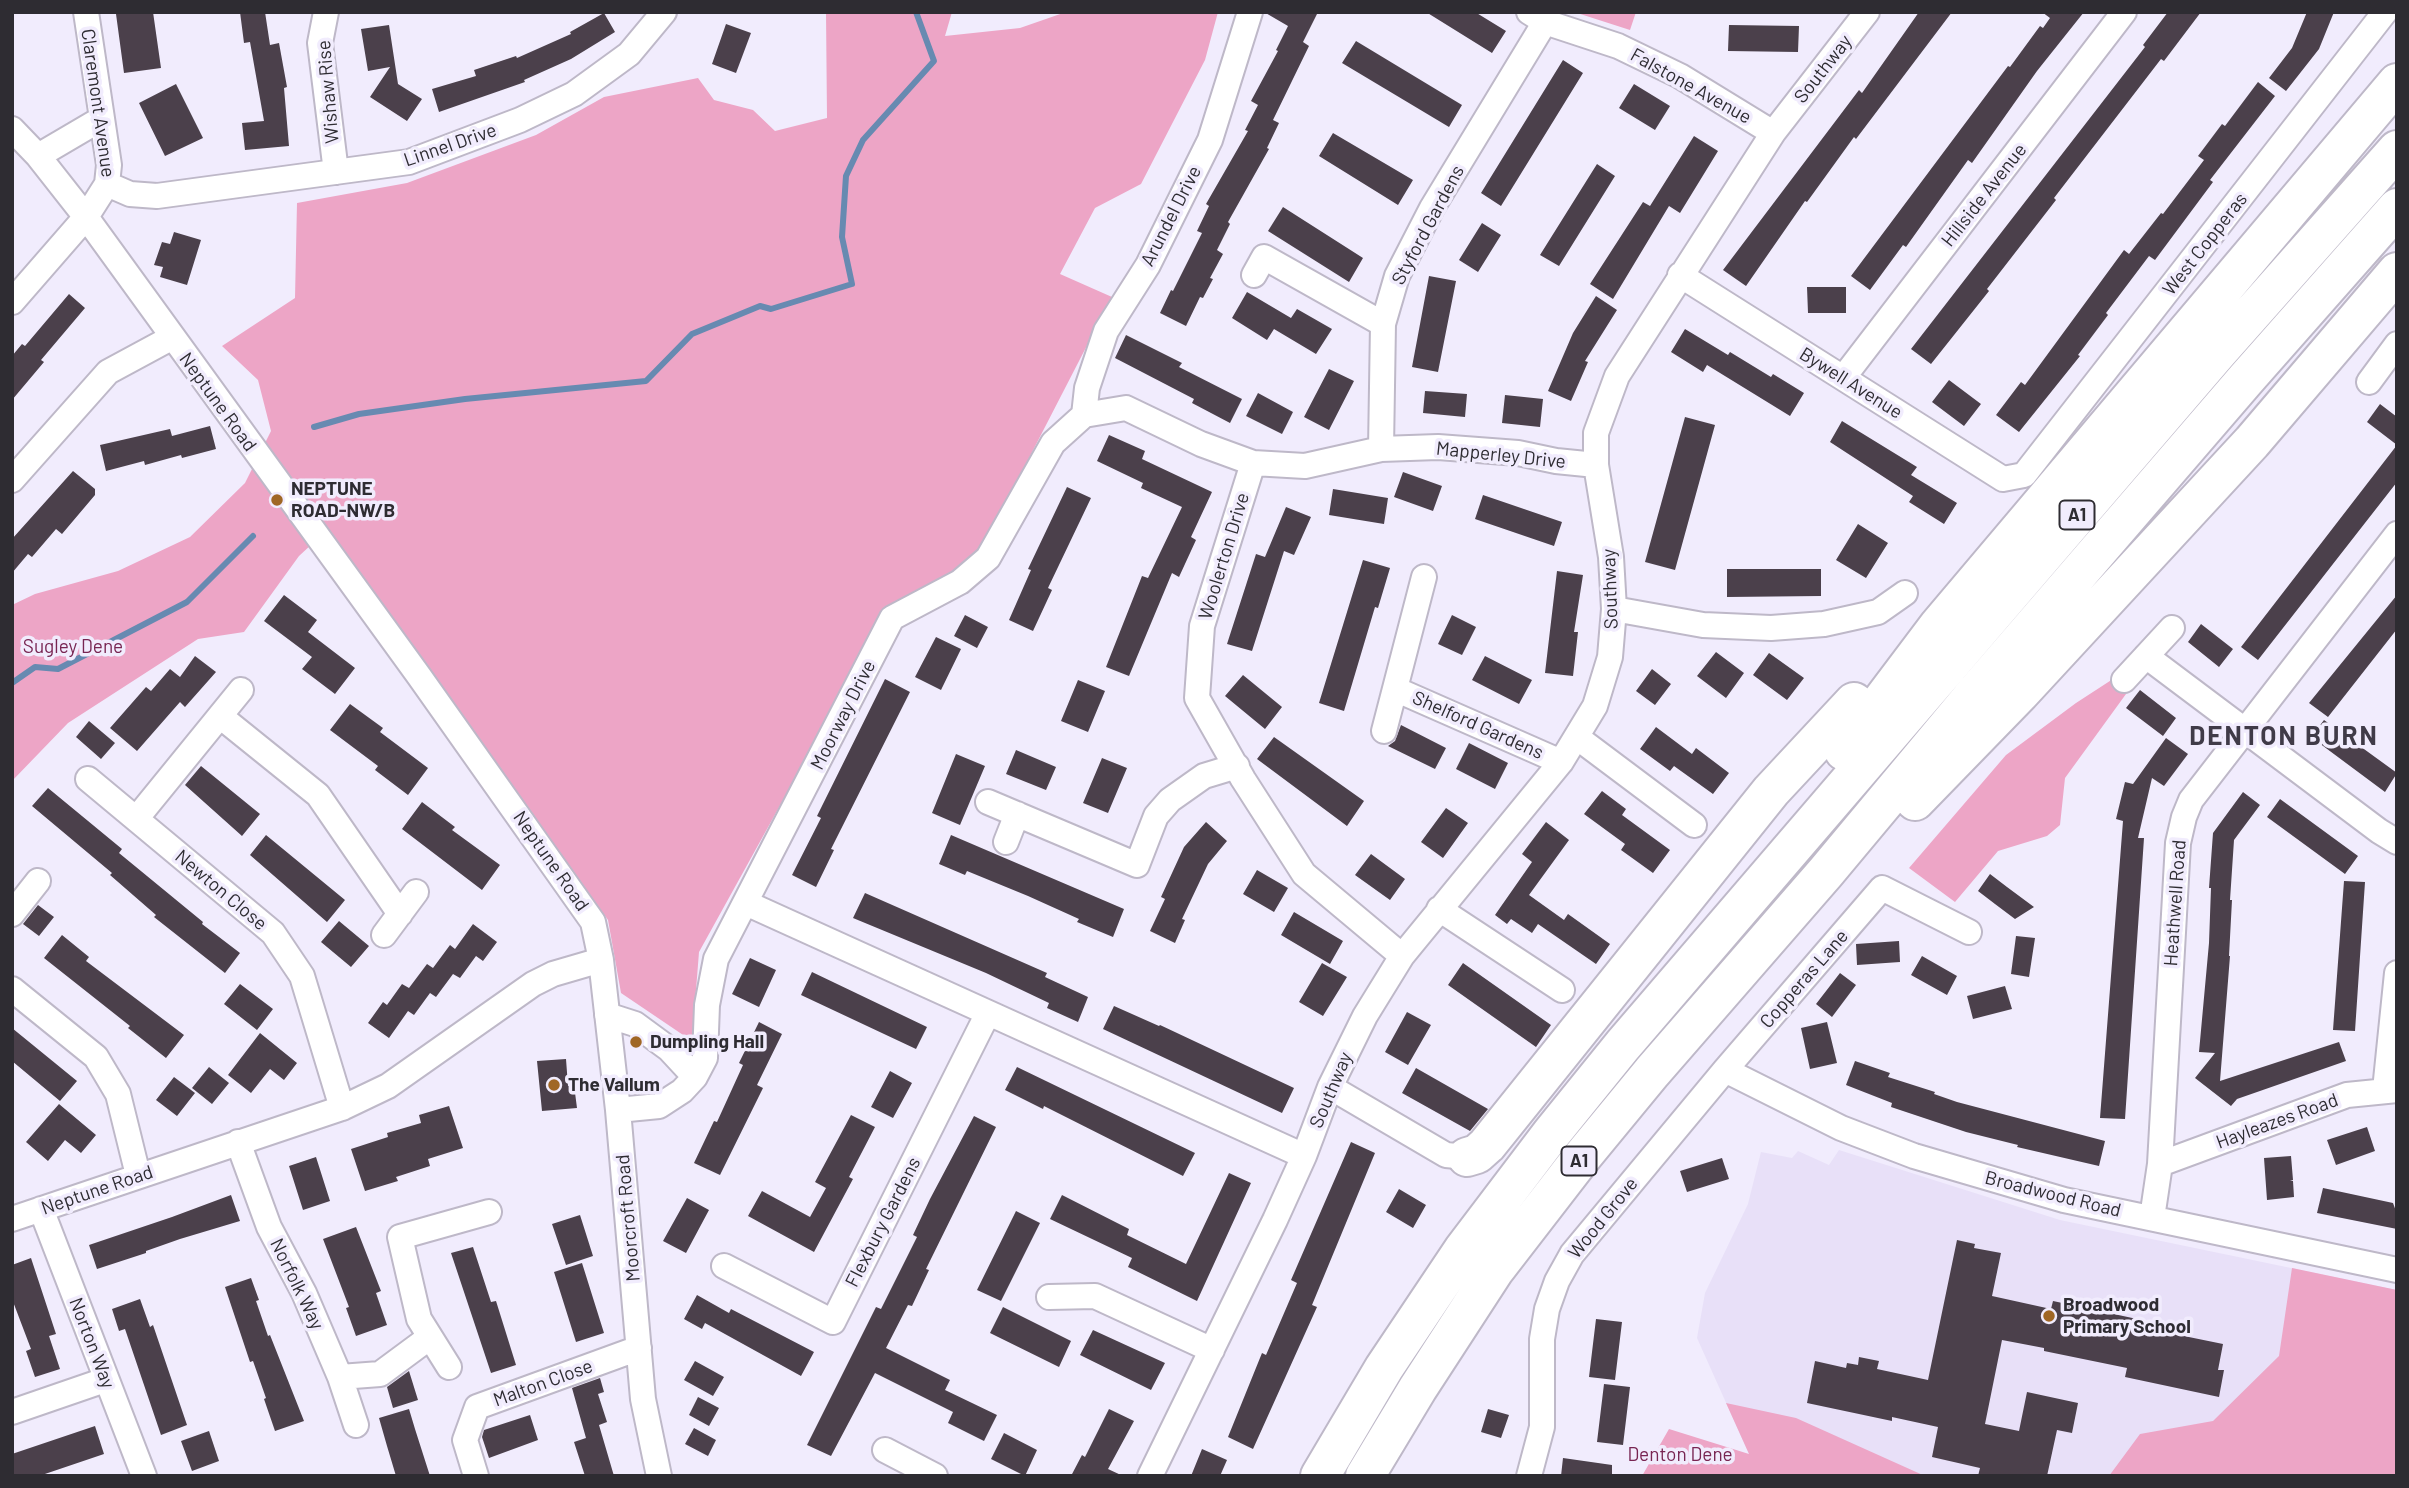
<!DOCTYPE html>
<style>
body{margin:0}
#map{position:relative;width:2409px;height:1488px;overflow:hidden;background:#f1ecfd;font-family:Barlow,sans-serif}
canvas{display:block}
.frame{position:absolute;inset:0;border:14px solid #2e2c32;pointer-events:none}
</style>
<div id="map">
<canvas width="2409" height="1488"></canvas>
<div class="frame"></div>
</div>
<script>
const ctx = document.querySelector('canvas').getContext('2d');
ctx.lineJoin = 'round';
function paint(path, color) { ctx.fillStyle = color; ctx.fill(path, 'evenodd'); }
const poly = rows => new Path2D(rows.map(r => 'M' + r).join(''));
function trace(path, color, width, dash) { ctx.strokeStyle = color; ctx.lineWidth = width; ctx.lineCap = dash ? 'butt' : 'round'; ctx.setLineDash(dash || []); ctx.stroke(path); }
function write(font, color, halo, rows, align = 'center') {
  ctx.font = font + ' Barlow,sans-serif'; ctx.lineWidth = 7; ctx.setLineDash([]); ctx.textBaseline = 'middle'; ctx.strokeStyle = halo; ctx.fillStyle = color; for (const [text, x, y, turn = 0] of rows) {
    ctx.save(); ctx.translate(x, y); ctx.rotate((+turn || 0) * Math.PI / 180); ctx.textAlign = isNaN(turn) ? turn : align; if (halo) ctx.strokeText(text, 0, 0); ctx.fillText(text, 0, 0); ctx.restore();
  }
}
const built = poly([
 [1839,1150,2060,1220,2397,1290,2397,1476,1750,1476,1749,1454,1697,1338,1705,1293,1748,1204,1761,1152,1792,1158,1798,1151,1829,1165]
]);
const green = poly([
 [826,12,952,12,945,36,1020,28,1066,12,1218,12,1205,60,1141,184,1095,208,1060,274,1112,297,978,557,887,612,699,952,692,1041,621,993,608,920,325,532,299,556,244,632,198,639,68,723,12,781,12,605,35,594,118,571,190,537,245,483,271,431,258,380,222,346,295,298,297,203,407,183,536,135,604,97,698,78,714,100,753,110,775,131,827,118],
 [1574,12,1636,12,1630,30],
 [2116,677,2134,683,2065,778,2060,825,2047,836,1998,851,1955,902,1909,868,2006,755,2076,703],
 [2292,1268,2397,1290,2397,1476,2109,1476,2140,1434,2213,1421,2279,1356],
 [1726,1403,1796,1418,1925,1476,1642,1476,1669,1429,1749,1454]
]);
const stream = poly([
 [314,427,359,414,465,399,646,381,692,334,760,306,771,309,852,284,842,237,846,176,863,140,934,61,916,12],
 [12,683,35,667,58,669,187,602,253,536]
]);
const building = poly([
 [127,12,153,12,161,68,124,73,116,14],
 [240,12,265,12,270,45,279,43,287,87,284,88,289,146,245,150,242,123,264,121,250,42,244,43],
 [1264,12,1318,12,1303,42,1309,46,1273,120,1279,123,1267,148,1269,149,1228,222,1230,224,1217,250,1223,254,1210,278,1213,279,1203,298,1200,297,1186,326,1160,313,1171,290,1173,291,1202,233,1197,231,1209,206,1206,204,1248,131,1245,130,1258,105,1251,101,1278,51,1276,50,1288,26],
 [1426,12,1475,12,1506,31,1492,53],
 [1919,12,1952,12,1856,139,1854,137,1807,202,1805,201,1746,286,1723,270,1859,90,1862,93],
 [2042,12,2084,12,2037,71,1972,163,1968,160,1906,247,1903,245,1870,290,1851,276,2008,66,2010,67,2040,26,2043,28,2050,18],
 [2168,12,2201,12,2164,61,2161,59,2141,85,2054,198,2056,200,1987,289,1989,291,1931,364,1911,349,2145,47,2143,45],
 [2307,12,2334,12,2319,49,2286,91,2269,78,2292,48],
 [604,13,615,32,571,59,524,80,525,82,439,112,432,89,476,76,474,70,516,56,517,58,571,34,570,32],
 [726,24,751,33,736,73,712,64],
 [389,25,398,84,422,99,407,121,370,97,390,67,368,71,361,29],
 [1729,25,1799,26,1798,52,1728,51],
 [1356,41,1462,105,1449,127,1342,63],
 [1563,60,1583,73,1501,206,1481,193],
 [2258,82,2275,96,2210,180,2213,182,2155,260,2149,256,2106,313,2108,315,2078,355,2080,356,2019,432,1996,415,2021,382,2025,385,2124,250,2129,254,2161,213,2163,214,2204,160,2198,156,2222,124,2225,126],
 [176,84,203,138,165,156,139,103],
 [1634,84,1670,106,1655,130,1619,108],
 [1333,133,1413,180,1398,205,1319,156],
 [1694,136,1718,151,1680,213,1669,206,1613,299,1590,284,1643,202,1650,206],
 [1597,164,1615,176,1559,266,1540,255],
 [1283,207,1363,258,1349,282,1268,231],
 [1482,223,1501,235,1478,272,1459,260],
 [174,232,201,240,187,285,160,277,163,267,154,265,162,242,170,244],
 [1429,276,1456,281,1438,372,1412,367],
 [1807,287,1846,287,1846,313,1808,313],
 [1247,292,1291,318,1297,309,1332,329,1316,354,1274,329,1267,340,1232,318],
 [69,294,85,308,41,360,44,362,12,400,12,356,22,344,25,346],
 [1596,296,1617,310,1585,361,1588,362,1571,401,1548,391,1573,333],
 [1685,329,1728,355,1730,352,1771,377,1773,374,1804,393,1790,416,1707,365,1703,372,1671,352],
 [1126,335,1182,363,1179,367,1242,399,1230,423,1192,403,1194,399,1115,358],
 [1329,369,1354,381,1329,430,1304,417],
 [1949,380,1981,404,1964,426,1932,402],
 [1425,391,1467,394,1465,417,1423,413],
 [1258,393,1293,412,1282,434,1246,416],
 [1505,395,1543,399,1540,427,1502,423],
 [2380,404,2397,417,2397,482,2258,660,2241,647,2397,445,2367,422],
 [1685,417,1715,425,1675,570,1645,562],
 [1842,421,1917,467,1911,475,1957,503,1944,524,1909,502,1913,496,1830,442],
 [210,426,216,449,182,458,181,455,145,465,144,461,106,471,100,445,170,429,172,436],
 [1109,435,1145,451,1142,459,1212,492,1191,537,1196,540,1179,577,1172,573,1129,676,1106,667,1142,576,1148,578,1182,507,1141,488,1143,483,1097,461],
 [73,471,95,489,95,495,62,534,56,529,32,557,28,554,12,573,12,539],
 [1403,472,1442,486,1433,511,1394,497],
 [1067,487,1091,498,1048,588,1052,590,1033,631,1009,620,1031,570,1028,569],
 [1333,489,1388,498,1384,524,1329,515],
 [1483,495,1562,522,1554,546,1475,519],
 [1286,507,1311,517,1294,555,1284,551,1252,651,1227,644,1256,554,1265,557],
 [1858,524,1888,543,1866,578,1836,560],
 [1363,560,1390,568,1378,608,1375,607,1344,711,1319,703],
 [1727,569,1821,569,1821,596,1727,597],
 [1557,571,1583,575,1574,632,1578,632,1573,676,1545,673],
 [284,595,317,620,308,632,355,668,335,694,302,669,312,657,264,621],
 [2397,595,2397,629,2328,717,2309,703],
 [965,615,988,627,977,648,954,636],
 [1452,615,1476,627,1462,655,1438,644],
 [2201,624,2233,649,2219,667,2188,642],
 [936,637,961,649,941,690,915,677],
 [1716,652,1744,673,1726,698,1697,676],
 [1769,653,1804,678,1787,700,1753,675],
 [195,656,216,672,185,707,180,702,137,751,110,728,146,687,151,691,170,669,180,677],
 [1485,656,1532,680,1519,704,1472,680],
 [1652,669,1671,684,1655,705,1636,691],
 [1243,675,1282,707,1265,729,1225,696],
 [885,679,910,692,831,849,834,850,816,887,792,875,821,818,817,816],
 [1078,680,1105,691,1088,732,1061,721],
 [2140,690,2176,718,2163,736,2126,708],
 [350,704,383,728,380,732,428,768,408,795,375,770,378,766,330,730],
 [2324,720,2397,773,2385,792,2311,737],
 [89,721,115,743,101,759,76,737],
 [1401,725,1446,748,1435,769,1388,746,1395,741],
 [1656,727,1692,754,1696,748,1729,773,1713,794,1674,766,1670,771,1640,749],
 [1274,737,1364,801,1347,826,1257,759],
 [2166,738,2188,754,2164,786,2152,778,2138,838,2144,838,2125,1119,2100,1118,2123,821,2116,819,2125,782,2133,784],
 [1469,743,1508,763,1495,789,1456,769],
 [1016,750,1056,767,1046,790,1006,774],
 [956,754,985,766,960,825,932,813],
 [1102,758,1127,768,1108,813,1083,803],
 [201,766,260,814,242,836,185,785],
 [48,788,122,849,119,853,203,922,202,924,240,953,225,973,154,917,156,915,110,875,112,873,32,806],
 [1602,791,1626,809,1622,815,1670,850,1653,873,1621,850,1625,844,1584,814],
 [2243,792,2260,805,2234,840,2230,900,2232,900,2229,956,2230,956,2220,1081,2339,1042,2346,1061,2237,1099,2231,1106,2195,1078,2215,1053,2199,1052,2209,943,2211,888,2209,888,2213,833],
 [2280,799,2358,856,2345,874,2267,817],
 [422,802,455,827,452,830,500,865,482,890,402,829],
 [1446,808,1468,823,1443,858,1421,842],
 [1206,822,1227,841,1208,864,1182,919,1185,920,1175,943,1150,931,1165,899,1161,897,1184,847],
 [1546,822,1569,840,1529,895,1564,920,1568,914,1610,944,1596,964,1538,924,1532,933,1511,919,1507,924,1495,915,1532,862,1522,854],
 [266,835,345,900,327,922,250,855],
 [951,835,1124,909,1113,937,1077,922,1079,919,1028,896,967,871,965,875,939,864],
 [1371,854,1405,879,1390,900,1355,875],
 [1257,870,1288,888,1274,912,1243,894],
 [1990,874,2007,887,2034,907,2015,919,1995,904,1978,891],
 [2344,881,2365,882,2355,1031,2333,1030],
 [865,893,1047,973,1045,977,1088,997,1078,1022,1047,1008,1049,1003,986,973,853,918],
 [38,905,54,917,39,936,23,924],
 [1294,912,1343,941,1330,964,1281,935],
 [339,921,369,946,351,967,321,942],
 [473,924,497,942,483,961,476,956,460,978,453,974,436,997,430,993,414,1015,408,1011,389,1038,368,1023,383,1002,387,1005,402,984,409,988,427,964,433,968,450,945,455,949],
 [62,935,89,957,86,961,184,1035,166,1058,128,1028,130,1026,44,958],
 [2016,936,2035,938,2029,977,2011,974],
 [1899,941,1900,962,1857,965,1856,944],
 [1922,956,1957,976,1947,995,1911,975],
 [750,958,776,970,759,1007,732,994],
 [1322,963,1347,977,1323,1016,1299,1002],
 [1463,963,1551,1025,1536,1047,1448,985],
 [812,972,927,1027,916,1049,801,995],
 [1840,973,1856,985,1832,1017,1816,1004],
 [240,984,273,1009,257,1030,224,1004],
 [2005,986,2012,1009,1973,1019,1967,996],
 [1114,1006,1159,1026,1160,1025,1294,1088,1282,1113,1103,1029],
 [1407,1012,1431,1025,1408,1065,1385,1052],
 [759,1022,782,1034,757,1085,763,1088,720,1175,694,1163,714,1121,717,1122,743,1065,739,1063],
 [1827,1022,1837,1063,1810,1069,1801,1028],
 [12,1028,77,1081,60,1101,12,1061],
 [260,1033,297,1063,284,1080,270,1069,251,1093,228,1075],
 [566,1059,568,1086,574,1085,577,1108,542,1111,537,1061],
 [1855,1061,1890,1073,1888,1077,1935,1092,1934,1094,1957,1102,2105,1141,2099,1166,2017,1147,2018,1145,1966,1132,1891,1107,1892,1103,1846,1085],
 [209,1067,229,1083,212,1104,192,1088],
 [1017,1067,1195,1153,1183,1176,1044,1106,1043,1109,1005,1090],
 [1416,1068,1488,1109,1470,1131,1402,1093],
 [890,1071,912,1083,893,1118,871,1107],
 [174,1077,195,1093,177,1116,156,1100],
 [59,1104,96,1135,81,1153,65,1140,48,1161,26,1142],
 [449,1106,463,1148,428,1159,430,1166,396,1177,398,1181,365,1191,351,1149,388,1137,387,1133,421,1123,419,1115],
 [851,1115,875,1127,849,1177,853,1179,814,1252,748,1216,762,1191,810,1217,826,1188,815,1182],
 [974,1116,996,1127,926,1269,929,1270,912,1306,908,1305,886,1348,950,1380,945,1390,997,1415,984,1441,948,1423,953,1412,875,1373,831,1456,807,1445,876,1307,881,1309,917,1237,913,1235,930,1199],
 [2367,1127,2375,1151,2336,1165,2327,1140],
 [1351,1142,1375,1153,1312,1305,1317,1307,1253,1449,1228,1437,1262,1353,1266,1355,1297,1283,1291,1280],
 [2291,1156,2293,1180,2290,1181,2293,1181,2294,1197,2267,1200,2264,1158],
 [316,1157,330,1201,303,1210,289,1166],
 [1722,1158,1729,1179,1687,1192,1680,1171],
 [1229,1173,1251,1183,1197,1301,1128,1267,1132,1258,1050,1219,1062,1195,1129,1229,1127,1235,1186,1264],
 [2323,1188,2393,1203,2397,1214,2397,1229,2317,1213],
 [1399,1189,1426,1205,1413,1228,1386,1212],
 [231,1195,240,1221,180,1239,146,1251,146,1253,97,1269,89,1245,172,1217],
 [687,1198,709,1210,686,1253,663,1241],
 [1016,1211,1040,1223,1001,1301,977,1290],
 [580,1215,593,1256,566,1265,552,1224],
 [356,1227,381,1291,376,1293,387,1325,356,1336,346,1308,349,1307,323,1239],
 [1957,1240,1975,1244,1974,1248,2001,1253,1992,1296,2051,1309,2053,1301,2137,1319,2135,1326,2223,1344,2218,1370,2224,1370,2219,1397,2125,1377,2127,1368,2044,1351,2044,1348,2002,1340,1985,1424,2019,1431,2027,1392,2078,1403,2072,1433,2057,1430,2047,1476,1978,1476,1980,1468,1932,1457,1938,1427,1892,1417,1892,1421,1807,1403,1815,1361,1846,1368,1847,1363,1858,1365,1859,1357,1879,1361,1877,1369,1928,1380],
 [473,1247,491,1302,496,1301,516,1365,491,1373,451,1253],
 [31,1258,56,1334,49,1336,60,1369,35,1377,26,1351,31,1349,12,1299,12,1265],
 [582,1263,604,1333,576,1342,554,1272],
 [251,1278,259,1300,256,1301,268,1336,270,1335,304,1421,275,1431,264,1399,266,1398,253,1361,250,1362,225,1287],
 [697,1295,729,1313,731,1309,814,1352,801,1376,705,1323,702,1329,684,1319],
 [140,1299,150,1327,153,1325,187,1425,161,1435,125,1329,119,1331,112,1309],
 [1003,1307,1071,1341,1059,1367,990,1333],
 [1596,1319,1622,1322,1615,1380,1589,1377],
 [1093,1330,1165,1363,1151,1390,1080,1355],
 [695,1361,724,1377,713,1396,684,1380],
 [409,1371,418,1400,393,1408,387,1387],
 [600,1378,604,1392,598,1394,607,1422,599,1425,614,1476,585,1476,574,1442,586,1438,572,1388],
 [1604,1384,1630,1387,1623,1445,1597,1442],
 [698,1397,719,1408,709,1426,689,1415],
 [409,1409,415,1429,430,1476,396,1476,387,1446,379,1418],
 [1109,1409,1134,1421,1108,1469,1123,1476,1071,1476,1082,1455,1085,1457],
 [1488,1409,1509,1415,1501,1438,1481,1432],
 [530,1415,538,1440,489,1458,482,1437,484,1430],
 [95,1426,104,1454,39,1476,12,1476,12,1454],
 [694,1428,716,1440,708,1456,685,1444],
 [209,1431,219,1461,192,1471,181,1441],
 [1004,1433,1037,1450,1025,1476,991,1459],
 [1202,1449,1227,1460,1220,1476,1191,1476],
 [1563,1458,1612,1465,1612,1476,1561,1476]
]);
const street = poly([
 [86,12,109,165,107,184,130,194,157,196,409,162,520,120,574,94,629,54,664,12],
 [326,12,320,43,336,172],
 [1529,12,1545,22,1618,46,1680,76,1773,133],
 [12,129,38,156,86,217,419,676,593,922,601,960,618,1110,643,1399,659,1476],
 [38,156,101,119],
 [1254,275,1264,257,1383,324],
 [1680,275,2003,479,2024,475,2385,12],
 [12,302,86,217,107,184],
 [1843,378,2124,12],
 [2369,382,2397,344],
 [1084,415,1126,408,1201,444,1253,463,1305,466,1381,449,1438,447,1518,453,1556,461,1596,465],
 [1084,415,1087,388,1106,331,1148,265,1210,140,1250,12],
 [1381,449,1383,324,1397,276,1432,208,1545,22],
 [1253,463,1202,626,1197,698,1243,779,1304,874,1402,956],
 [12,480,108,372,171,338],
 [1614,609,1703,625,1771,628,1824,624,1878,612,1905,593],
 [2146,656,2379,831,2397,842],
 [2124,680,2172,628],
 [1395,689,1561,762],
 [220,716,318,795,400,914],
 [1384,731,1424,577],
 [1578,738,1694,825],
 [88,779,273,933,302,976,342,1108],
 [988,802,1137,865,1156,816,1170,800,1204,776,1237,766],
 [136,819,241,690],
 [1006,842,1017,814],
 [746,903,1304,1156],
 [1439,909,1562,990],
 [12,914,38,881],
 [384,935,416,892],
 [12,989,96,1057,118,1094,138,1175],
 [607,1015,635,1024,669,1049,695,1077],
 [1725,1070,1841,1128,1914,1156,2064,1200,2397,1270],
 [1330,1087,1446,1155,1467,1157],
 [2385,1090,2397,973],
 [618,1110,659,1106,682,1091,695,1077,705,1058,707,1005,716,959,892,618,960,582,988,558,1053,443,1084,415],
 [238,1142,269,1227,304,1293,340,1377,356,1425],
 [2160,1164,2347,1095,2397,1090],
 [41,1209,144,1476],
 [2152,1218,2160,1164,2178,843,2184,817,2191,800,2397,534],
 [12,1219,342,1108,388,1086,533,984,553,974,601,960],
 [724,1266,833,1322,988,1013],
 [1049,1297,1095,1296,1212,1350],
 [449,1367,419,1319,400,1237,489,1212],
 [340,1377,380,1374,430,1337],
 [12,1412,105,1380],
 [885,1450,935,1476],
 [476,1476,465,1440,477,1407,639,1348],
 [1150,1476,1275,1220,1304,1156,1330,1087,1365,1016,1402,956,1561,762,1595,706,1610,657,1614,609,1611,557,1596,465,1596,433,1617,376,1773,133,1867,12],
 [1529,1476,1542,1427,1542,1339,1547,1309,1557,1281,1572,1254,1725,1070,1882,888,1969,932]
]);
const highway = poly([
 [1844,751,1939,625,2397,83],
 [1915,801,2020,693,2252,442,2397,272],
 [1467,1157,1477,1154,1487,1145,1771,791,1854,702],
 [1320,1476,1384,1368,1463,1250,1551,1134,1623,1045,2217,353,2397,150],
 [1365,1476,1418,1388,1494,1271,1582,1157,1652,1072,1826,872,1972,697,2246,379,2397,208]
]);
const markers = [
 [277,500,7,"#a06725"],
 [636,1042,7,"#a06725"],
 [554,1085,7,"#a06725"],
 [2049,1316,7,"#a06725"]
];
const shields = [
 [2077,515,35],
 [1579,1161,35]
];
const shieldNames = [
 ["A1",2077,515],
 ["A1",1579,1161]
];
const streetNames = [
 ["Southway",1823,69,-52],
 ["Falstone Avenue",1691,86,29],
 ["Wishaw Rise",328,92,-95],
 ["Claremont Avenue",98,103,82],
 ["Linnel Drive",450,145,-19],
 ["Hillside Avenue",1984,195,-52],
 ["Arundel Drive",1171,216,-63],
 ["Styford Gardens",1428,225,-62],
 ["West Copperas",2205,244,-52],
 ["Bywell Avenue",1851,383,32],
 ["Neptune Road",218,402,54],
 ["Mapperley Drive",1501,455,6],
 ["Woolerton Drive",1224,556,-73],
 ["Southway",1610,589,-92],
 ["Moorway Drive",843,715,-63],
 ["Shelford Gardens",1478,725,24],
 ["Neptune Road",551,861,55],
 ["Newton Close",221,890,40],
 ["Heathwell Road",2175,903,-86],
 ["Copperas Lane",1804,979,-49],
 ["Southway",1331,1090,-67],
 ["Hayleazes Road",2277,1121,-20],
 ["Neptune Road",97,1190,-19],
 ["Broadwood Road",2053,1194,14],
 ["Moorcroft Road",628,1218,-95],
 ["Wood Grove",1603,1218,-51],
 ["Flexbury Gardens",883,1222,-63],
 ["Norfolk Way",297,1284,64],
 ["Norton Way",92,1343,69],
 ["Malton Close",543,1383,-20]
];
const poiNames = [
 ["NEPTUNE",291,489],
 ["ROAD-NW/B",291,511],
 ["Dumpling Hall",650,1042],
 ["The Vallum",568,1085],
 ["Broadwood",2063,1305],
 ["Primary School",2063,1327]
];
const parkNames = [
 ["Sugley Dene",73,647],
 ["Denton Dene",1680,1455]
];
const districtNames = [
 ["DENTON BURN",2284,736]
];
paint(built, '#e8e0f8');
paint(green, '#eda5c6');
trace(stream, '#678ab1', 6);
paint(building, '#4b404b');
trace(street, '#beb8c8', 28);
trace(highway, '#beb8c8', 42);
trace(street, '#fff', 24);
trace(highway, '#fff', 38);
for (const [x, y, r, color] of markers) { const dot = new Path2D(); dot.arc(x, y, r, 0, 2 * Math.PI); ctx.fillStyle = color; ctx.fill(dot); trace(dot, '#f1ecfd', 2.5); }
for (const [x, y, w] of shields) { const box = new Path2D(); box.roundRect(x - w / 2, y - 14.5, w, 29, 5); ctx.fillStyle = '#f1ecfd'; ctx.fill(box); trace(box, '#2e2c32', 2); }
write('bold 18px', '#2e2c32', null, shieldNames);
write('19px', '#2e2c32', '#f1ecfd', streetNames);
write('bold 19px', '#2e2c32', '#f1ecfd', poiNames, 'left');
write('19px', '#782552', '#f1ecfd', parkNames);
ctx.letterSpacing = '2px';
write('bold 26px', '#403b48', '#f1ecfd', districtNames);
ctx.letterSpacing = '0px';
</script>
